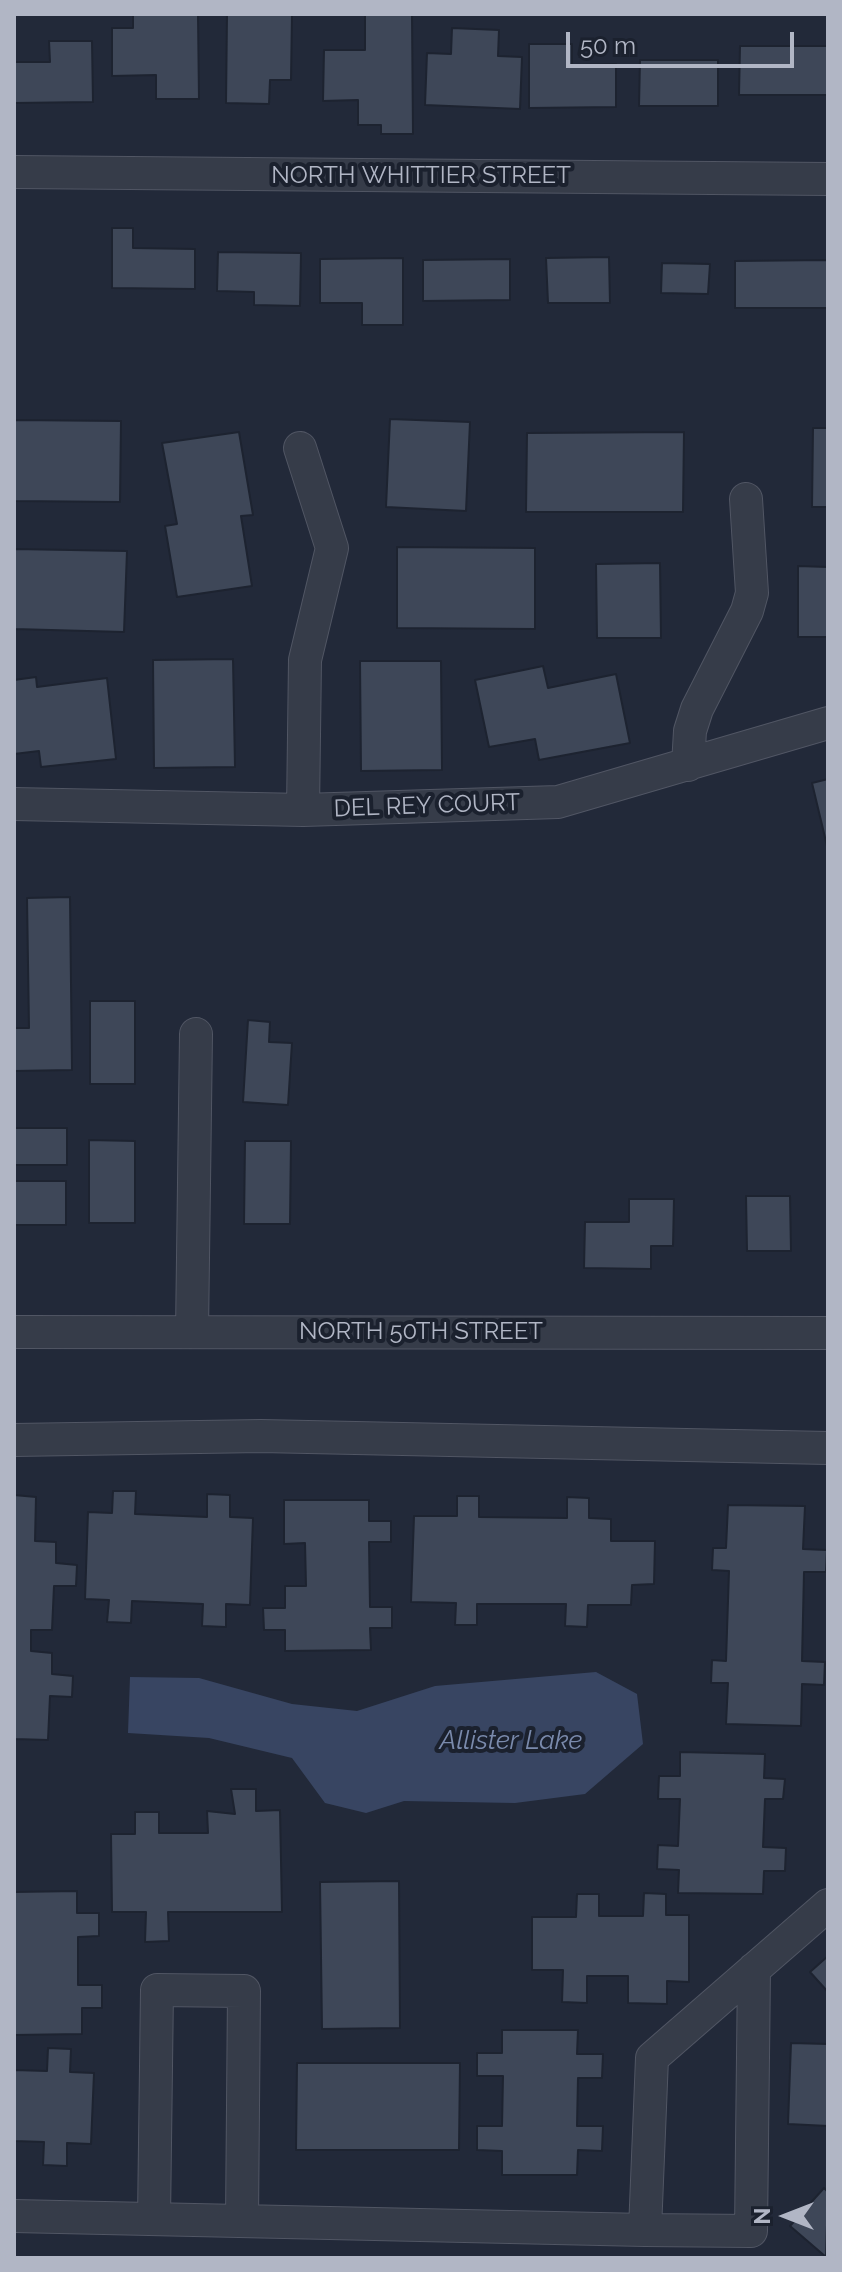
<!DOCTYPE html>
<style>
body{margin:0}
#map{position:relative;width:842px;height:2272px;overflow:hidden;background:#222939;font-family:Raleway,sans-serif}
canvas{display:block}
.frame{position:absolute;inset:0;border:16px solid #b1b6c5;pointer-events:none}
.north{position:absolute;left:746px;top:2176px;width:80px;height:80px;-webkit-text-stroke:6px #1b212e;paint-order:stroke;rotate:270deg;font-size:22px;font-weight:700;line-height:32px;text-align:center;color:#b1b6c5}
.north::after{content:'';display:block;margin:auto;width:28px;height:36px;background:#b1b6c5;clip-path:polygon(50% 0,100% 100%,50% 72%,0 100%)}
.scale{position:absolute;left:566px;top:32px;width:228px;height:36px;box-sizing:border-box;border:4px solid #b1b6c5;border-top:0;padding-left:10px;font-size:24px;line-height:28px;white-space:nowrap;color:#b1b6c5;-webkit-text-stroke:6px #1b212e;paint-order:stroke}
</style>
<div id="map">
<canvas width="842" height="2272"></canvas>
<div class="frame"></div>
<div class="north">N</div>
<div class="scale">50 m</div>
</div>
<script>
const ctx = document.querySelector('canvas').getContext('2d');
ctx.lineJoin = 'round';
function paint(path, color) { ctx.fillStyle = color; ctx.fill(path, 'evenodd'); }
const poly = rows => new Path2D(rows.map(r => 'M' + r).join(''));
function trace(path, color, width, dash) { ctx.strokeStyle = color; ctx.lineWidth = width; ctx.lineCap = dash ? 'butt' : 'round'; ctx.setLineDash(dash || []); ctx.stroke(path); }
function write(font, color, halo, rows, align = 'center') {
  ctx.font = font + ' Raleway,sans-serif'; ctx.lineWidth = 8; ctx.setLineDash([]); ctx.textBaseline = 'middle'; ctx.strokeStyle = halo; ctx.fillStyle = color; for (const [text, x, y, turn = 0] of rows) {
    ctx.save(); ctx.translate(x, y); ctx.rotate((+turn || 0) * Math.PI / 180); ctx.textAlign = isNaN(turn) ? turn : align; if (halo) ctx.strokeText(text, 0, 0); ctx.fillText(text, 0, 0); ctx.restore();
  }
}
const water = poly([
 [596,1672,637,1694,643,1744,585,1794,515,1803,404,1801,366,1813,325,1803,292,1758,209,1738,128,1733,130,1677,199,1678,292,1704,357,1711,435,1686]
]);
const building = poly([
 [133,14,198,14,199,99,156,99,156,75,112,76,112,28,133,28,133,14],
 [227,14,292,14,291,80,270,80,269,104,226,103,227,14],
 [365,14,412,14,413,134,381,134,381,125,358,125,358,100,323,101,324,50,365,50,365,14],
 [452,28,499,30,498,56,522,57,520,109,425,105,427,53,451,54,452,28],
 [49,41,92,41,93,102,14,103,14,62,50,62,49,41],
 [529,44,572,44,572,65,616,64,616,107,529,108,529,44],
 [740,46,828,46,827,95,739,95,740,46],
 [640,60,718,60,718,106,639,106,640,60],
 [112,228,133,228,133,248,195,249,195,289,112,288,112,228],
 [218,252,301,253,300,306,254,305,254,292,217,291,218,252],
 [609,257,610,303,548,303,546,258,609,257],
 [403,258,403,325,362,325,362,303,320,303,320,259,403,258],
 [510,259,510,300,423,301,423,260,510,259],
 [827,260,827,308,735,308,735,261,827,260],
 [662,263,710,264,708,294,661,293,662,263],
 [390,419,470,422,466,511,386,507,390,419],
 [14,420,121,421,120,502,14,501,14,420],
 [813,428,828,428,828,507,812,507,813,428],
 [239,432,253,515,241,516,252,586,177,597,165,526,177,524,162,443,239,432],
 [684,432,683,512,526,512,527,433,684,432],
 [397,547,535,548,535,629,397,628,397,547],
 [14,549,127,551,124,632,14,629,14,549],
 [660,563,661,638,597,638,596,564,660,563],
 [798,566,828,567,828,637,798,637,798,566],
 [233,659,235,767,154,768,153,660,233,659],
 [360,661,441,661,442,770,361,771,360,661],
 [543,666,548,688,616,674,630,743,539,760,535,739,489,747,475,680,543,666],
 [36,677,37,687,107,678,116,759,41,767,39,751,14,754,14,680,36,677],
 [828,779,828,850,812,783,828,779],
 [70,897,72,1070,14,1071,14,1028,29,1028,27,898,70,897],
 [90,1001,135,1001,135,1084,90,1084,90,1001],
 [248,1020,270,1022,269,1042,292,1043,288,1105,243,1102,248,1020],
 [14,1128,67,1128,67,1165,14,1165,14,1128],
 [89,1140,135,1141,135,1223,89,1223,89,1140],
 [245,1141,291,1141,290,1224,244,1224,245,1141],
 [14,1181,66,1181,66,1225,14,1225,14,1181],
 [746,1196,790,1196,791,1251,747,1251,746,1196],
 [629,1199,674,1199,673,1246,651,1246,651,1269,584,1268,585,1222,629,1222,629,1199],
 [113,1491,136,1491,135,1514,207,1517,207,1494,230,1495,230,1517,253,1518,250,1605,226,1604,226,1627,202,1626,203,1604,132,1601,131,1623,107,1622,109,1600,85,1599,88,1512,112,1513,113,1491],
 [14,1495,36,1497,35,1541,56,1542,56,1563,77,1565,76,1586,54,1586,52,1630,31,1630,31,1651,52,1653,52,1674,73,1676,72,1697,50,1696,48,1740,14,1739,14,1495],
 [457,1496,479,1496,479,1517,567,1518,567,1497,589,1498,589,1518,611,1519,611,1541,655,1541,654,1584,632,1585,631,1605,588,1605,587,1627,565,1626,566,1604,477,1604,477,1625,455,1625,456,1603,411,1602,414,1516,457,1516,457,1496],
 [284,1500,369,1500,369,1521,391,1521,391,1542,369,1542,370,1607,392,1607,392,1628,370,1628,371,1650,285,1651,285,1630,264,1630,263,1608,285,1608,285,1586,306,1586,305,1543,284,1544,284,1500],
 [728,1505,805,1506,803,1549,827,1550,826,1572,804,1572,802,1661,825,1662,824,1685,802,1684,801,1726,726,1724,728,1683,711,1683,712,1660,726,1661,729,1571,712,1570,713,1548,726,1548,728,1505],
 [680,1752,765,1754,764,1778,785,1779,783,1799,765,1799,763,1847,786,1848,785,1871,764,1871,763,1894,678,1893,679,1870,657,1869,658,1845,678,1846,680,1799,658,1799,659,1776,680,1776,680,1752],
 [231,1789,256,1789,256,1811,280,1810,282,1912,168,1912,169,1941,145,1942,146,1912,112,1912,111,1834,135,1834,135,1812,159,1812,159,1833,208,1833,207,1811,235,1814,231,1789],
 [399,1881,400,2028,322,2029,320,1882,399,1881],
 [77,1891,77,1913,99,1913,99,1936,78,1937,78,1985,102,1985,102,2008,82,2008,82,2034,14,2035,14,1892,77,1891],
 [644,1893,666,1894,666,1915,689,1915,689,1982,667,1981,667,2004,628,2003,628,1976,587,1976,587,2003,562,2002,563,1970,532,1970,532,1917,576,1917,577,1894,599,1894,599,1916,643,1916,644,1893],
 [828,1956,828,1992,810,1972,828,1956],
 [502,2030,578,2030,577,2054,603,2054,602,2078,578,2078,577,2126,603,2126,602,2151,578,2150,577,2175,502,2175,502,2151,477,2150,477,2126,502,2126,503,2076,477,2076,477,2053,502,2053,502,2030],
 [791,2043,828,2044,828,2126,788,2124,791,2043],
 [48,2048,71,2049,70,2072,94,2073,91,2144,67,2143,67,2166,43,2165,44,2142,14,2141,14,2070,47,2071,48,2048],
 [297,2063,460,2063,459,2150,296,2150,297,2063],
 [824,2188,828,2192,826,2257,790,2226,824,2188]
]);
const minor = poly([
 [14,172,828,179],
 [300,448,332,548,305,660,303,810],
 [688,765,690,731,697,709,747,611,752,593,746,499],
 [14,804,303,810,558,802,828,723],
 [14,1332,828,1333],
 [192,1332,196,1034],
 [14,1440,261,1436,828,1448],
 [14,2216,645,2230,652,2058,828,1905],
 [154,2219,157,1990,244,1991,242,2221],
 [645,2230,751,2231,754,1969]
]);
const streetNames = [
 ["NORTH WHITTIER STREET",421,176],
 ["DEL REY COURT",427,806,-2],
 ["NORTH 50TH STREET",421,1332]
];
const waterNames = [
 ["Allister Lake",511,1741]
];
paint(water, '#384562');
paint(building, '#3e4758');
trace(building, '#1d2330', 2);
trace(minor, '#515664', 34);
trace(minor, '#363c49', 32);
write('24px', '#b1b6c5', '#1b212e', streetNames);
write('italic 26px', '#7a8aac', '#1b212e', waterNames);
</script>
